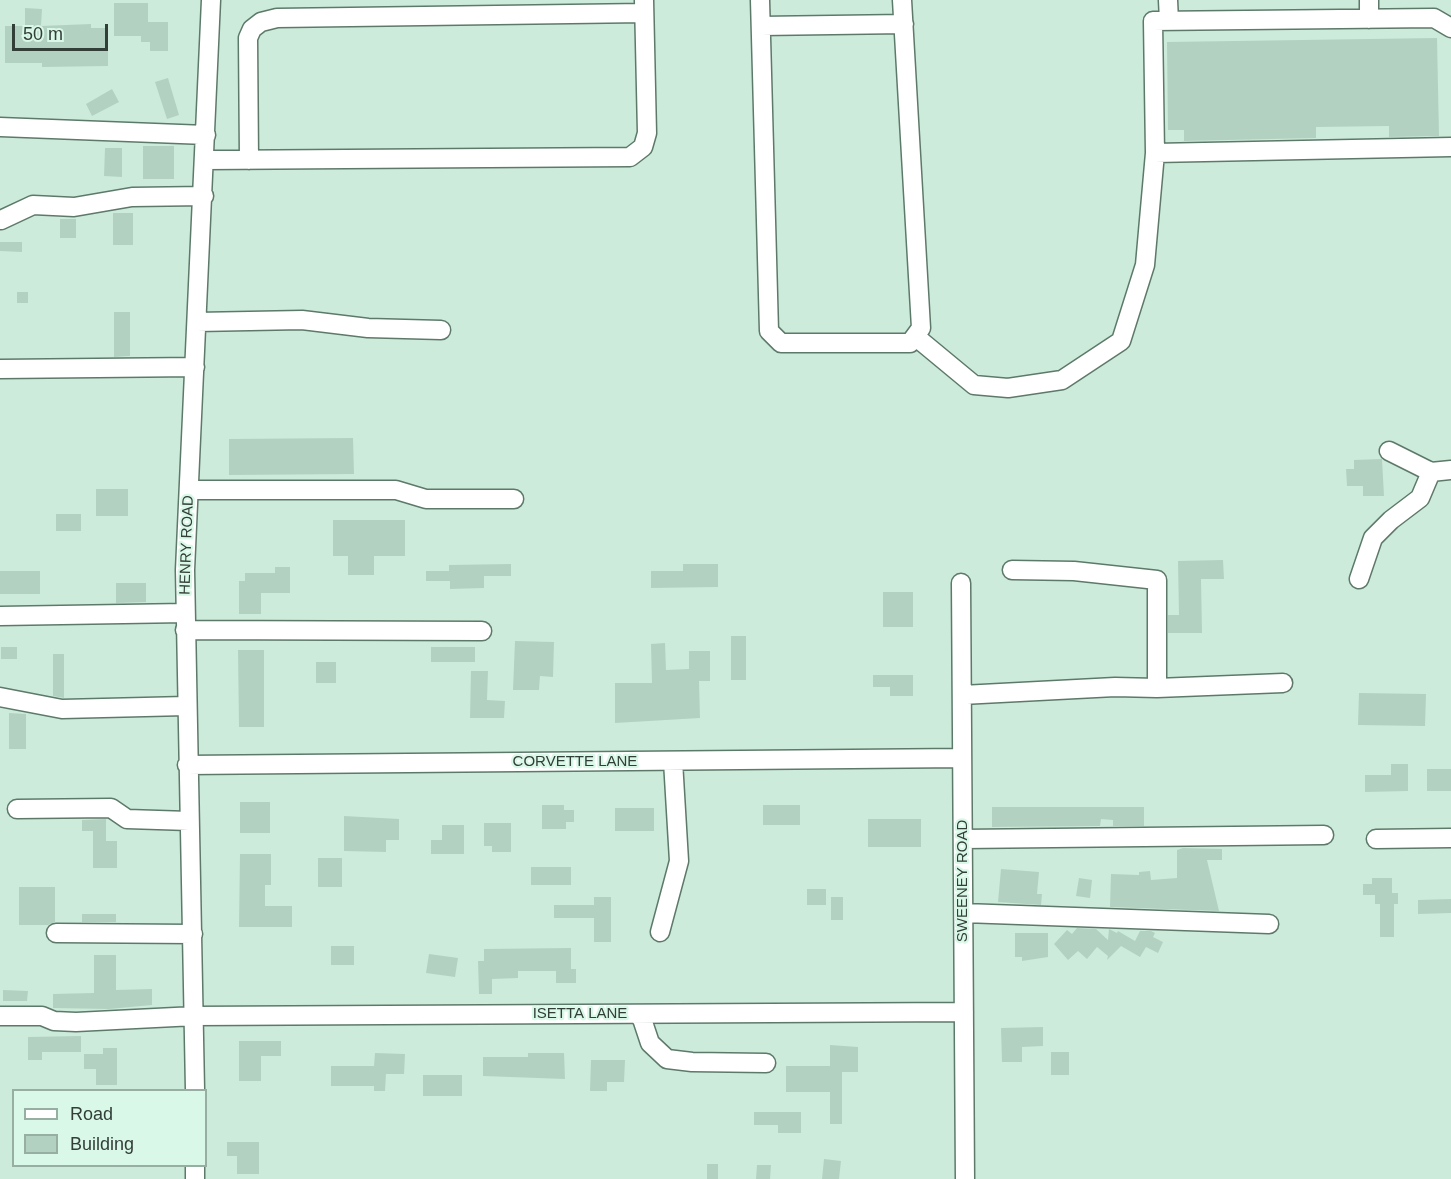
<!DOCTYPE html>
<style>
body{margin:0}
#map{position:relative;width:1451px;height:1179px;overflow:hidden;background:#cdebda;font-family:Arial,sans-serif}
canvas{display:block}
.legend{position:absolute;left:12px;top:1089px;width:195px;height:78px;box-sizing:border-box;background:#daf8e8;border:2px solid #97aea2;margin:0;padding:8px 10px;list-style:none;font-size:18px;color:#323e38}
.legend li{display:flex;align-items:center;gap:12px;height:30px}
.legend b{width:30px;border:2px solid #97aea2}
.scale{position:absolute;left:12px;top:24px;width:96px;height:27px;box-sizing:border-box;border:3px solid #323e38;border-top:0;padding-left:8px;font-size:18px;line-height:21px;white-space:nowrap;color:#323e38;-webkit-text-stroke:4px #daf8e8;paint-order:stroke}
</style>
<div id="map">
<canvas width="1451" height="1179"></canvas>
<ul class="legend">
<li><b style="height:8px;background:#fff"></b>Road</li>
<li><b style="height:16px;background:#b3d1c1"></b>Building</li>
</ul>
<div class="scale">50 m</div>
</div>
<script>
const ctx = document.querySelector('canvas').getContext('2d');
ctx.lineJoin = 'round';
function paint(path, color) { ctx.fillStyle = color; ctx.fill(path, 'evenodd'); }
const poly = rows => new Path2D(rows.map(r => 'M' + r).join(''));
function trace(path, color, width, dash) { ctx.strokeStyle = color; ctx.lineWidth = width; ctx.lineCap = dash ? 'butt' : 'round'; ctx.setLineDash(dash || []); ctx.stroke(path); }
function write(font, color, halo, rows, align = 'center') {
  ctx.font = font + ' Arial,sans-serif'; ctx.lineWidth = 4.5; ctx.setLineDash([]); ctx.textBaseline = 'middle'; ctx.strokeStyle = halo; ctx.fillStyle = color; for (const [text, x, y, turn = 0] of rows) {
    ctx.save(); ctx.translate(x, y); ctx.rotate((+turn || 0) * Math.PI / 180); ctx.textAlign = isNaN(turn) ? turn : align; if (halo) ctx.strokeText(text, 0, 0); ctx.fillText(text, 0, 0); ctx.restore();
  }
}
const building = poly([
 [114,3,148,3,148,22,168,22,168,51,150,51,150,42,141,42,141,36,114,36],
 [25,8,42,9,41,26,91,24,91,28,108,28,108,66,42,67,42,63,5,63,5,26,25,26],
 [1437,38,1439,136,1389,137,1389,126,1316,127,1316,138,1184,141,1184,130,1168,130,1167,42],
 [168,78,179,115,167,119,155,82],
 [112,89,119,102,92,116,86,104],
 [143,146,174,146,174,179,143,179],
 [105,148,122,148,122,177,104,176],
 [113,213,133,213,133,245,113,245],
 [60,219,76,219,76,238,60,238],
 [0,242,22,242,22,252,0,251],
 [17,292,28,292,28,303,17,303],
 [114,312,130,312,130,356,114,357],
 [353,438,354,474,229,475,229,439],
 [1382,459,1384,496,1363,496,1363,486,1347,486,1346,469,1354,469,1354,460],
 [96,489,128,489,128,516,96,516],
 [56,514,81,514,81,531,56,531],
 [333,520,405,520,405,556,374,556,374,575,348,575,348,556,333,556],
 [1223,560,1224,579,1201,579,1202,633,1168,633,1168,615,1179,615,1178,561],
 [511,564,511,576,484,576,484,588,450,589,450,581,426,581,426,571,449,571,449,565],
 [683,564,718,564,718,587,651,588,651,571,683,571],
 [275,567,290,567,290,593,261,593,261,614,239,614,239,581,245,581,245,573,275,573],
 [0,571,40,571,40,594,0,594],
 [116,583,146,583,146,602,116,603],
 [883,592,913,592,913,627,883,627],
 [731,636,746,636,746,680,731,680],
 [515,641,554,642,553,677,540,676,539,690,513,690],
 [665,643,666,670,689,669,689,651,710,651,710,681,699,681,700,718,615,723,615,683,652,683,651,644],
 [1,647,17,647,17,659,1,659],
 [431,647,475,647,475,662,431,662],
 [238,650,264,650,264,727,239,727],
 [53,654,64,654,64,698,53,696],
 [316,662,336,662,336,683,316,683],
 [471,671,488,671,487,700,505,701,504,718,470,718],
 [873,675,913,675,913,696,890,696,890,687,873,687],
 [1359,693,1426,694,1425,726,1358,725],
 [9,713,26,714,26,749,9,749],
 [1391,764,1408,764,1408,791,1365,792,1365,775,1391,775],
 [1427,769,1451,769,1451,791,1427,791],
 [240,802,270,802,270,833,240,833],
 [542,805,564,805,564,810,574,810,574,822,566,822,566,829,542,829],
 [763,805,800,805,800,825,763,825],
 [992,807,1144,807,1144,826,1113,826,1113,820,1101,819,1100,826,992,827],
 [615,808,654,808,654,831,615,831],
 [344,816,399,819,399,840,386,840,386,852,344,851],
 [106,819,106,841,117,841,117,868,93,868,93,831,82,831,82,820],
 [868,819,921,819,921,847,868,847],
 [484,823,511,823,511,852,492,852,492,846,484,846],
 [442,825,464,825,464,854,431,854,431,840,442,840],
 [1183,848,1222,849,1222,860,1207,860,1219,911,1110,907,1111,874,1139,875,1139,872,1150,871,1151,880,1177,878,1177,850],
 [240,854,271,854,271,885,265,885,265,906,292,906,292,927,239,927],
 [318,858,342,858,342,887,318,887],
 [531,867,571,867,571,885,531,885],
 [1001,869,1039,872,1037,894,1042,894,1041,905,998,902],
 [1079,878,1092,880,1090,898,1076,896],
 [1372,878,1392,878,1392,893,1398,893,1398,904,1394,904,1394,937,1380,937,1380,904,1375,904,1375,895,1363,895,1363,884,1372,884],
 [19,887,55,887,55,922,48,925,19,925],
 [807,889,826,889,826,905,807,905],
 [594,897,611,897,611,942,594,942,594,918,554,918,554,905,594,905],
 [831,897,843,897,843,920,831,920],
 [1451,899,1451,913,1418,914,1418,900],
 [82,914,116,914,116,922,82,922],
 [1077,928,1096,929,1108,940,1109,929,1117,933,1118,931,1135,941,1140,931,1151,931,1155,933,1153,937,1163,942,1158,953,1146,947,1140,957,1121,946,1107,960,1108,956,1097,947,1087,959,1078,951,1068,960,1054,944,1067,930,1072,934],
 [1015,933,1048,933,1048,957,1022,961,1022,957,1015,957],
 [331,946,354,946,354,965,331,965],
 [571,948,571,969,576,969,576,983,556,983,556,971,518,971,518,978,492,979,492,994,479,994,478,961,484,961,484,949],
 [429,954,458,958,455,977,426,973],
 [94,955,116,955,116,990,152,989,152,1005,109,1009,53,1008,53,994,94,993],
 [3,990,28,991,27,1001,3,1001],
 [1043,1027,1043,1046,1022,1047,1022,1062,1002,1062,1001,1028],
 [81,1036,81,1052,42,1052,42,1060,28,1060,28,1037],
 [239,1041,281,1041,281,1056,261,1056,261,1081,239,1081],
 [830,1045,858,1047,858,1072,842,1072,842,1124,830,1124,830,1092,786,1092,786,1066,830,1066],
 [103,1048,117,1048,117,1085,96,1085,96,1069,84,1069,84,1054,103,1054],
 [1051,1052,1069,1052,1069,1075,1051,1075],
 [375,1053,405,1054,404,1074,386,1074,385,1091,374,1091,374,1086,331,1086,331,1066,374,1066],
 [528,1053,564,1053,565,1079,483,1076,483,1057,528,1057],
 [591,1060,625,1060,624,1082,607,1082,607,1091,590,1091],
 [423,1075,462,1075,462,1096,423,1096],
 [754,1112,801,1112,801,1133,778,1133,778,1125,754,1125],
 [227,1142,259,1142,259,1174,237,1174,237,1156,227,1156],
 [824,1159,841,1161,839,1179,822,1179],
 [707,1164,718,1164,718,1179,707,1179],
 [757,1165,771,1165,770,1179,756,1179]
]);
const minor = poly([
 [760,0,769,331,781,343,910,343,921,328,902,0],
 [1168,0,1169,21],
 [1369,0,1369,19],
 [761,26,904,24],
 [0,127,206,135],
 [1155,153,1451,147],
 [205,160,630,157,643,147,647,133,644,0],
 [249,160,248,38,252,29,261,22,277,18,644,13],
 [1,220,33,205,74,207,132,197,204,196],
 [197,322,302,320,368,328,441,330],
 [916,337,974,385,1008,388,1062,380,1121,341,1145,265,1155,153,1153,21,1434,18,1451,28],
 [0,369,195,367],
 [1389,451,1431,472,1451,470],
 [189,490,396,490,426,499,514,499],
 [1359,579,1373,538,1391,520,1420,498,1431,472],
 [961,583,965,1179],
 [0,616,185,613],
 [185,630,482,631],
 [1157,688,1283,683],
 [962,695,1115,687,1157,688,1157,580,1074,571,1012,570],
 [0,697,62,709,186,706],
 [187,765,962,758],
 [17,809,111,808,127,819,189,821],
 [963,839,1324,835],
 [1376,839,1451,838],
 [964,913,1269,924],
 [660,932,679,861,673,761],
 [56,933,193,934],
 [637,1014,642,1019,650,1043,667,1059,692,1062,766,1063],
 [0,1016,42,1016,54,1021,76,1022,195,1016,964,1012],
 [195,1090,185,570,211,0],
 [195,1179,195,1166]
]);
const streetNames = [
 ["HENRY ROAD",187,545,-88],
 ["CORVETTE LANE",575,762],
 ["SWEENEY ROAD",963,881,-90],
 ["ISETTA LANE",580,1014]
];
paint(building, '#b3d1c1');
trace(minor, '#5d796a', 21);
trace(minor, '#fff', 18);
write('15px', '#323e38', '#daf8e8', streetNames);
</script>
